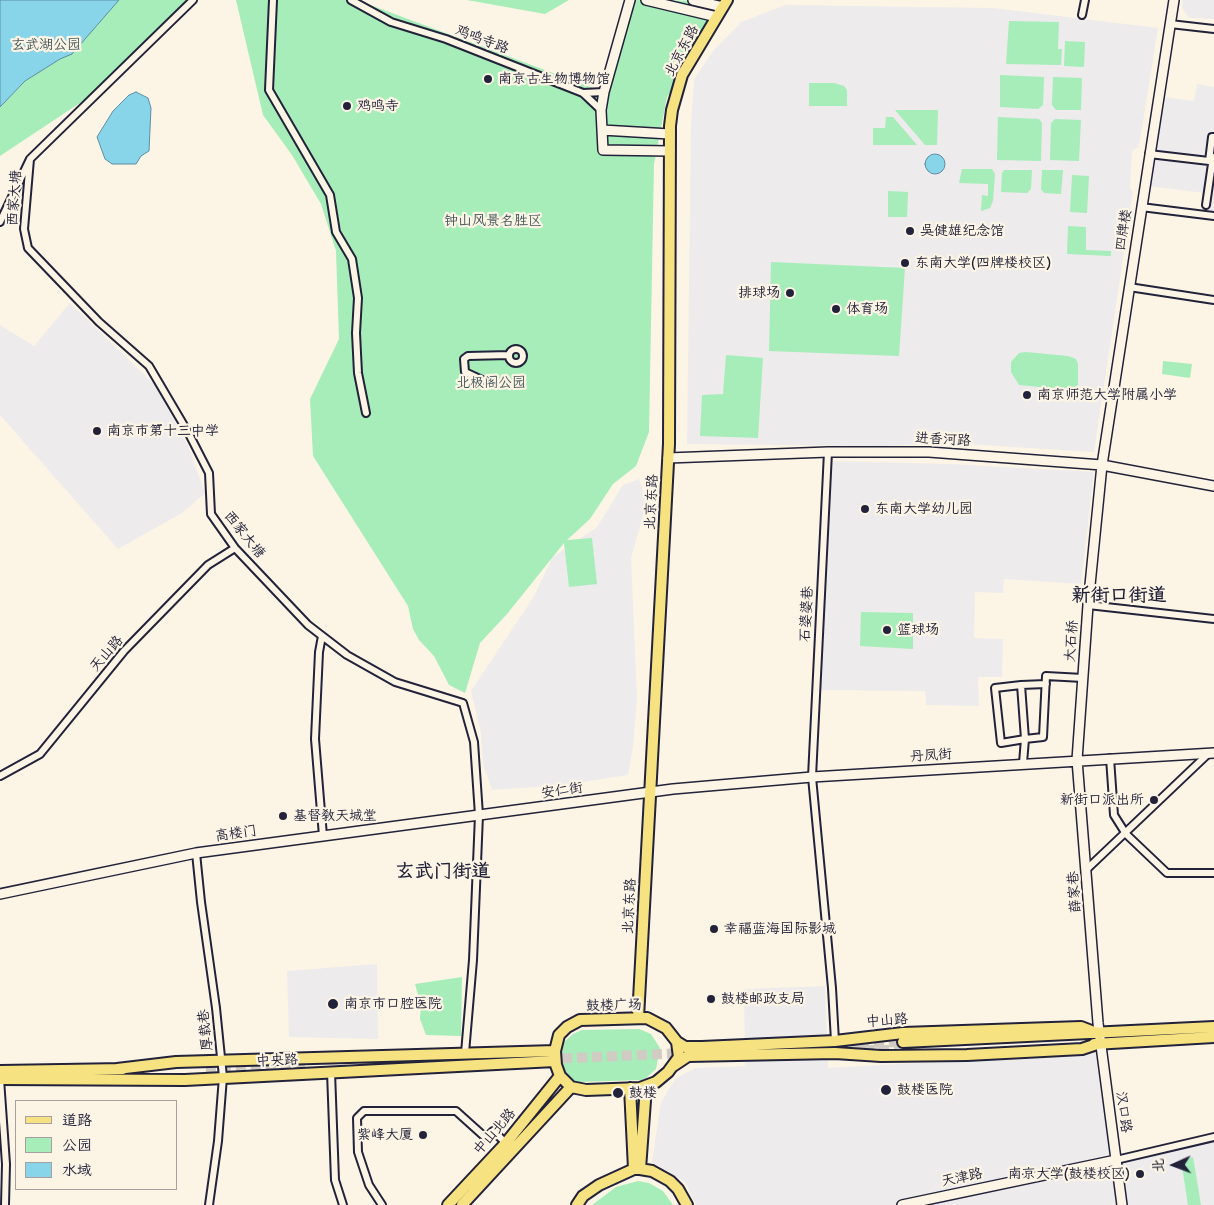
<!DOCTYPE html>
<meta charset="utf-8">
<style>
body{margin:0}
#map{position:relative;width:1214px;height:1205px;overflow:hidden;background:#fcf5e5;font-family:"Balsamiq Sans","LXGW WenKai TC",sans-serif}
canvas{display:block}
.legend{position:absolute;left:15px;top:1100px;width:162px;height:90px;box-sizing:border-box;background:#fcf5e5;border:1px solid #a5a1a1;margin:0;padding:6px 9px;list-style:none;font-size:15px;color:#22223b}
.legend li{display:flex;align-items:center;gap:10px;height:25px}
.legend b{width:25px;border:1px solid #a5a1a1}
.north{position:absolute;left:1149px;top:1140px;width:50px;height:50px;-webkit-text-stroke:4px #fcf5e5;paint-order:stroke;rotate:268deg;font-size:14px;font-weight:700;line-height:20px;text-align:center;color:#22223b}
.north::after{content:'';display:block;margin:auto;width:18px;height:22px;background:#22223b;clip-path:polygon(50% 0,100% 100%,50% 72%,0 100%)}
</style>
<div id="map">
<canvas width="1214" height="1205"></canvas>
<ul class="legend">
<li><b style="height:6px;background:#f7e281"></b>道路</li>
<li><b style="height:14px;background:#a6edb9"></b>公园</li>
<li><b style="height:14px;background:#88d4e8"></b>水域</li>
</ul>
<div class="north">北</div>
</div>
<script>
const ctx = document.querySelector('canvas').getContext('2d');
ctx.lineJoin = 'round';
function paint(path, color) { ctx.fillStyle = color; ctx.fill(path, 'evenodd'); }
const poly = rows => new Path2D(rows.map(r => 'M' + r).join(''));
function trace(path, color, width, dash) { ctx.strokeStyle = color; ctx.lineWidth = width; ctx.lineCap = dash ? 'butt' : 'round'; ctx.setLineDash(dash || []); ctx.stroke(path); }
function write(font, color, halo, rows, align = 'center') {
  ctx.font = font + ' "Balsamiq Sans","LXGW WenKai TC",sans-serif'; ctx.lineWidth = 4.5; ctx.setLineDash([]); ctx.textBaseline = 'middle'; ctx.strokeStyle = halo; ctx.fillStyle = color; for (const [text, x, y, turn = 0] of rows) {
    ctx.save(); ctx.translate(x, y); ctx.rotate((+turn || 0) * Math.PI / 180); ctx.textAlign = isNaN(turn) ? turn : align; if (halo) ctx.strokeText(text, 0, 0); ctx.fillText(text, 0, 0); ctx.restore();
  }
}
const built = poly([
 [1183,0,1214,0,1214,19,1189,18,1182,8],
 [785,5,993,8,1158,28,1139,147,1132,151,1130,188,1133,192,1094,452,949,443,882,446,687,444,691,125,694,79,714,50,741,22],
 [1197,84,1214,87,1214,211,1203,209,1205,193,1149,186,1163,97,1194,101],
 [70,303,155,385,188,446,205,493,182,513,118,549,0,415,0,325,34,346],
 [831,461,951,464,1094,472,1081,584,1004,579,1003,593,975,592,974,638,1003,639,1002,677,978,677,979,706,926,705,925,691,820,690],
 [639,479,647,502,631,558,637,698,633,747,628,775,563,785,492,790,483,764,481,733,471,691,533,598,553,557,597,527,623,485],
 [377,964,378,1039,289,1037,287,971],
 [825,986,828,1068,1006,1058,1098,1050,1114,1159,902,1205,696,1205,685,1182,652,1162,661,1102,676,1078,695,1068,745,1066,744,989],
 [1214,1139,1214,1205,926,1205,1024,1184]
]);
const green = poly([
 [0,0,193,0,116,79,0,156],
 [236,0,357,0,604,92,629,0,727,1,667,97,654,164,649,432,636,466,613,484,590,519,567,540,592,538,597,584,569,587,564,543,507,614,480,643,465,693,449,685,434,656,419,640,413,629,408,606,313,456,310,399,339,339,336,251,321,204,292,155,263,115],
 [467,0,569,0,545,14],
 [1009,21,1059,22,1058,49,1062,49,1061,65,1006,64],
 [1065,41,1085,42,1084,67,1064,66],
 [1000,75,1044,77,1043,105,1038,109,1000,107],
 [1053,77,1082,78,1081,110,1056,110,1052,105],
 [809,83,834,83,844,86,847,90,847,106,809,106],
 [895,110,938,110,937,145,925,145],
 [886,117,893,117,917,145,873,145,873,128,885,128],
 [998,117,1039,119,1042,123,1041,161,997,160],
 [1055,119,1081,120,1079,161,1050,160,1051,123],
 [962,169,992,169,995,174,993,201,990,208,981,211,982,195,988,196,988,184,959,183],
 [1004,170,1032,170,1031,189,1027,193,1001,192,1002,173],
 [1042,170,1063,170,1061,194,1044,193,1041,189],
 [1072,175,1089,176,1087,213,1070,212],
 [888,191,908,192,907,217,888,217],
 [1068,226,1086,227,1086,250,1111,251,1111,256,1067,254],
 [771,262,905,268,899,356,769,351],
 [1026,352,1068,356,1076,359,1078,364,1078,385,1071,390,1019,385,1011,372,1011,362,1019,353],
 [726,355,763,358,758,438,700,436,702,395,723,394],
 [1163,361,1192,364,1190,378,1162,374],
 [861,612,913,613,913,649,860,646],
 [462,977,461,1036,426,1035,420,1019,421,1005,415,984],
 [639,1029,651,1034,660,1048,656,1069,646,1078,641,1080,579,1082,573,1080,564,1070,560,1056,561,1049,565,1041,573,1034,582,1030],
 [1193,1157,1201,1205,1188,1205,1181,1160],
 [638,1181,649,1183,663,1191,673,1205,592,1205,616,1187]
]);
const water = poly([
 [0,0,119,0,72,54,60,59,25,81,0,107,0,0],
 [136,92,148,98,151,108,149,151,141,156,136,164,112,164,105,159,97,137,113,111,129,95,136,92],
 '925 164a10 10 0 1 1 20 0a10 10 0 1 1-20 0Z'
]);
const primaryTunnel = poly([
 [859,1043,903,1042],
 [849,1050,903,1050],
 [547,1059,687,1053],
 [206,1073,305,1069]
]);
const street = poly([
 [273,0,269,90,330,195,336,232,352,259,358,298,356,333,358,373,366,413],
 [351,0,391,22,446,39,583,93,601,110],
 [1082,15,1085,0],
 [1170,24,1214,29],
 [583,93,604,92],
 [1149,154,1209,161,1212,137,1214,137],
 [30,159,24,229,28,248,99,322,149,366,189,434,209,473,211,514,235,548,308,625,347,655,395,682,463,703,474,742,479,815,473,960,465,1053],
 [1206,205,1213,157],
 [1141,207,1214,216],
 [0,222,30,159,193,0],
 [1129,287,1214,300],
 '509 356a7 7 0 1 1 14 0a7 7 0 1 1-14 0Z',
 [482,380,465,372,464,359,468,356,509,355],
 [828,452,812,777,832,988,835,1041],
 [1088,605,1214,619],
 [322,636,319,652,315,739,323,836],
 [1021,685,995,688,1001,743,1025,739,1021,685,1046,684],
 [1110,758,1114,815,1126,834,1167,873,1214,873],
 [1023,763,1025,739,1043,737,1046,676,1083,678],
 [0,776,40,754,124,651,208,565,235,548],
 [196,853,201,902,216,1008,223,1077,218,1141,209,1205],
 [1087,869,1209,753],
 [331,1072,335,1180,343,1205],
 [0,1079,6,1164,5,1205],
 [1116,1160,1214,1137],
 [382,1205,369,1185,358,1152,357,1118,364,1111,456,1111,486,1138,493,1131,506,1143]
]);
const secondary = poly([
 [630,0,604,92,601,110,603,150,670,151],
 [646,0,717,17],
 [693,0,723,7],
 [602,130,670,134],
 [668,458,828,452,929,452,1102,465,1214,486],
 [0,894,196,853,673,789,812,777,1214,753],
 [902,1205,1116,1160],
 [1122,1205,1098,1023,1077,760,1088,605,1102,465,1174,0]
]);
const primary = poly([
 [638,1018,669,444,670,126,672,110,682,75,727,0],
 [647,1018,666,1028,677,1042,679,1057,668,1072,656,1082,640,1088,586,1090,571,1087,560,1076,556,1065,555,1051,559,1035,567,1027,580,1020,647,1018],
 [677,1042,685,1047,702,1047,835,1041,903,1033,1081,1027,1099,1034],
 [903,1042,1214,1027],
 [1094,1044,1214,1037],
 [673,1066,688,1056,835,1053,881,1056,967,1055,1082,1049,1100,1043],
 [117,1069,176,1062,555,1051],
 [0,1071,123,1069],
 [0,1079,185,1080,555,1061],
 [630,1088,634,1169],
 [640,1169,646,1087],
 [448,1205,506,1143,560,1076],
 [462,1205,571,1087],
 [577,1205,583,1196,599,1185,634,1169,640,1169,652,1171,670,1181,678,1189,687,1205]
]);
const markers = [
 [488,79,5,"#22223b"],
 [347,106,5,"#22223b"],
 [910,231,5,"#22223b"],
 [905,263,5,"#22223b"],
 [790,293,5,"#22223b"],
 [836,309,5,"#22223b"],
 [1027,395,5,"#22223b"],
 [97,431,5,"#22223b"],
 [865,509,5,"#22223b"],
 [887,630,5,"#22223b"],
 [1154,800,5,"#22223b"],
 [283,816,5,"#22223b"],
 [714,929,5,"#22223b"],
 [711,999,5,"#22223b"],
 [333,1004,6,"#22223b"],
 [886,1090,6,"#22223b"],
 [618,1093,6,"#22223b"],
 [423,1135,5,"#22223b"],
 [1140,1174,5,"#22223b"]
];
const streetNames = [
 ["鸡鸣寺路",482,40,21],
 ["北京东路",682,51,-62],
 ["西家大塘",15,198,-86],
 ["四牌楼",1124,230,-81],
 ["进香河路",943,440,3],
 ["北京东路",652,502,-87],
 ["西家大塘",244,535,51],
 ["石婆婆巷",807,614,-87],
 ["大石桥",1072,641,-86],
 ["天山路",107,654,-49],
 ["丹凤街",931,756,-4],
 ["安仁街",562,791,-8],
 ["高楼门",236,834,-8],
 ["薛家巷",1075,892,-94],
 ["北京东路",630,906,-87],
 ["鼓楼广场",614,1006,-1],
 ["中山路",887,1021,-4],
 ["厚载巷",206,1030,-96],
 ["中央路",277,1061,-3],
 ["汉口路",1123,1112,82],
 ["中山北路",495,1132,-49],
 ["天津路",962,1178,-12]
];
const parkNames = [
 ["玄武湖公园",46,45],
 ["钟山风景名胜区",493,221],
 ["北极阁公园",491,383]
];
const poiNames = [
 ["南京古生物博物馆",498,79],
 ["鸡鸣寺",357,106],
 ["吴健雄纪念馆",920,231],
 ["东南大学(四牌楼校区)",915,263],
 ["排球场",780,293,"right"],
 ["体育场",846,309],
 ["南京师范大学附属小学",1037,395],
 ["南京市第十三中学",107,431],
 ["东南大学幼儿园",875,509],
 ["篮球场",897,630],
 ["新街口派出所",1144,800,"right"],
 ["基督教天城堂",293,816],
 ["幸福蓝海国际影城",724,929],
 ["鼓楼邮政支局",721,999],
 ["南京市口腔医院",344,1004],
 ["鼓楼医院",897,1090],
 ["鼓楼",629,1093],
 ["紫峰大厦",413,1135,"right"],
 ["南京大学(鼓楼校区)",1130,1174,"right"]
];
const districtNames = [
 ["新街口街道",1119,596],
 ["玄武门街道",443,872]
];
paint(built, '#edebec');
paint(green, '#a6edb9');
paint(water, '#88d4e8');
trace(water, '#5f8da3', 1);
trace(primaryTunnel, '#d0cbc3', 10, [10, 5]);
trace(street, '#22223b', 10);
trace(secondary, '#22223b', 12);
trace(primary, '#22223b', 14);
trace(street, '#fcf5e5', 6);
trace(secondary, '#fcf5e5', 9);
trace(primary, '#f7e281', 10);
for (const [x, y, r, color] of markers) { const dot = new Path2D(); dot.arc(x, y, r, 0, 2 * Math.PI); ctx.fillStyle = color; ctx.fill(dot); trace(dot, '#fcf5e5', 2); }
write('14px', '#22223b', '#fcf5e5', streetNames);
write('14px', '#43555a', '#fcf5e5', parkNames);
write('14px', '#22223b', '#fcf5e5', poiNames, 'left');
write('bold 19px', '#22223b', '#fcf5e5', districtNames);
</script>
